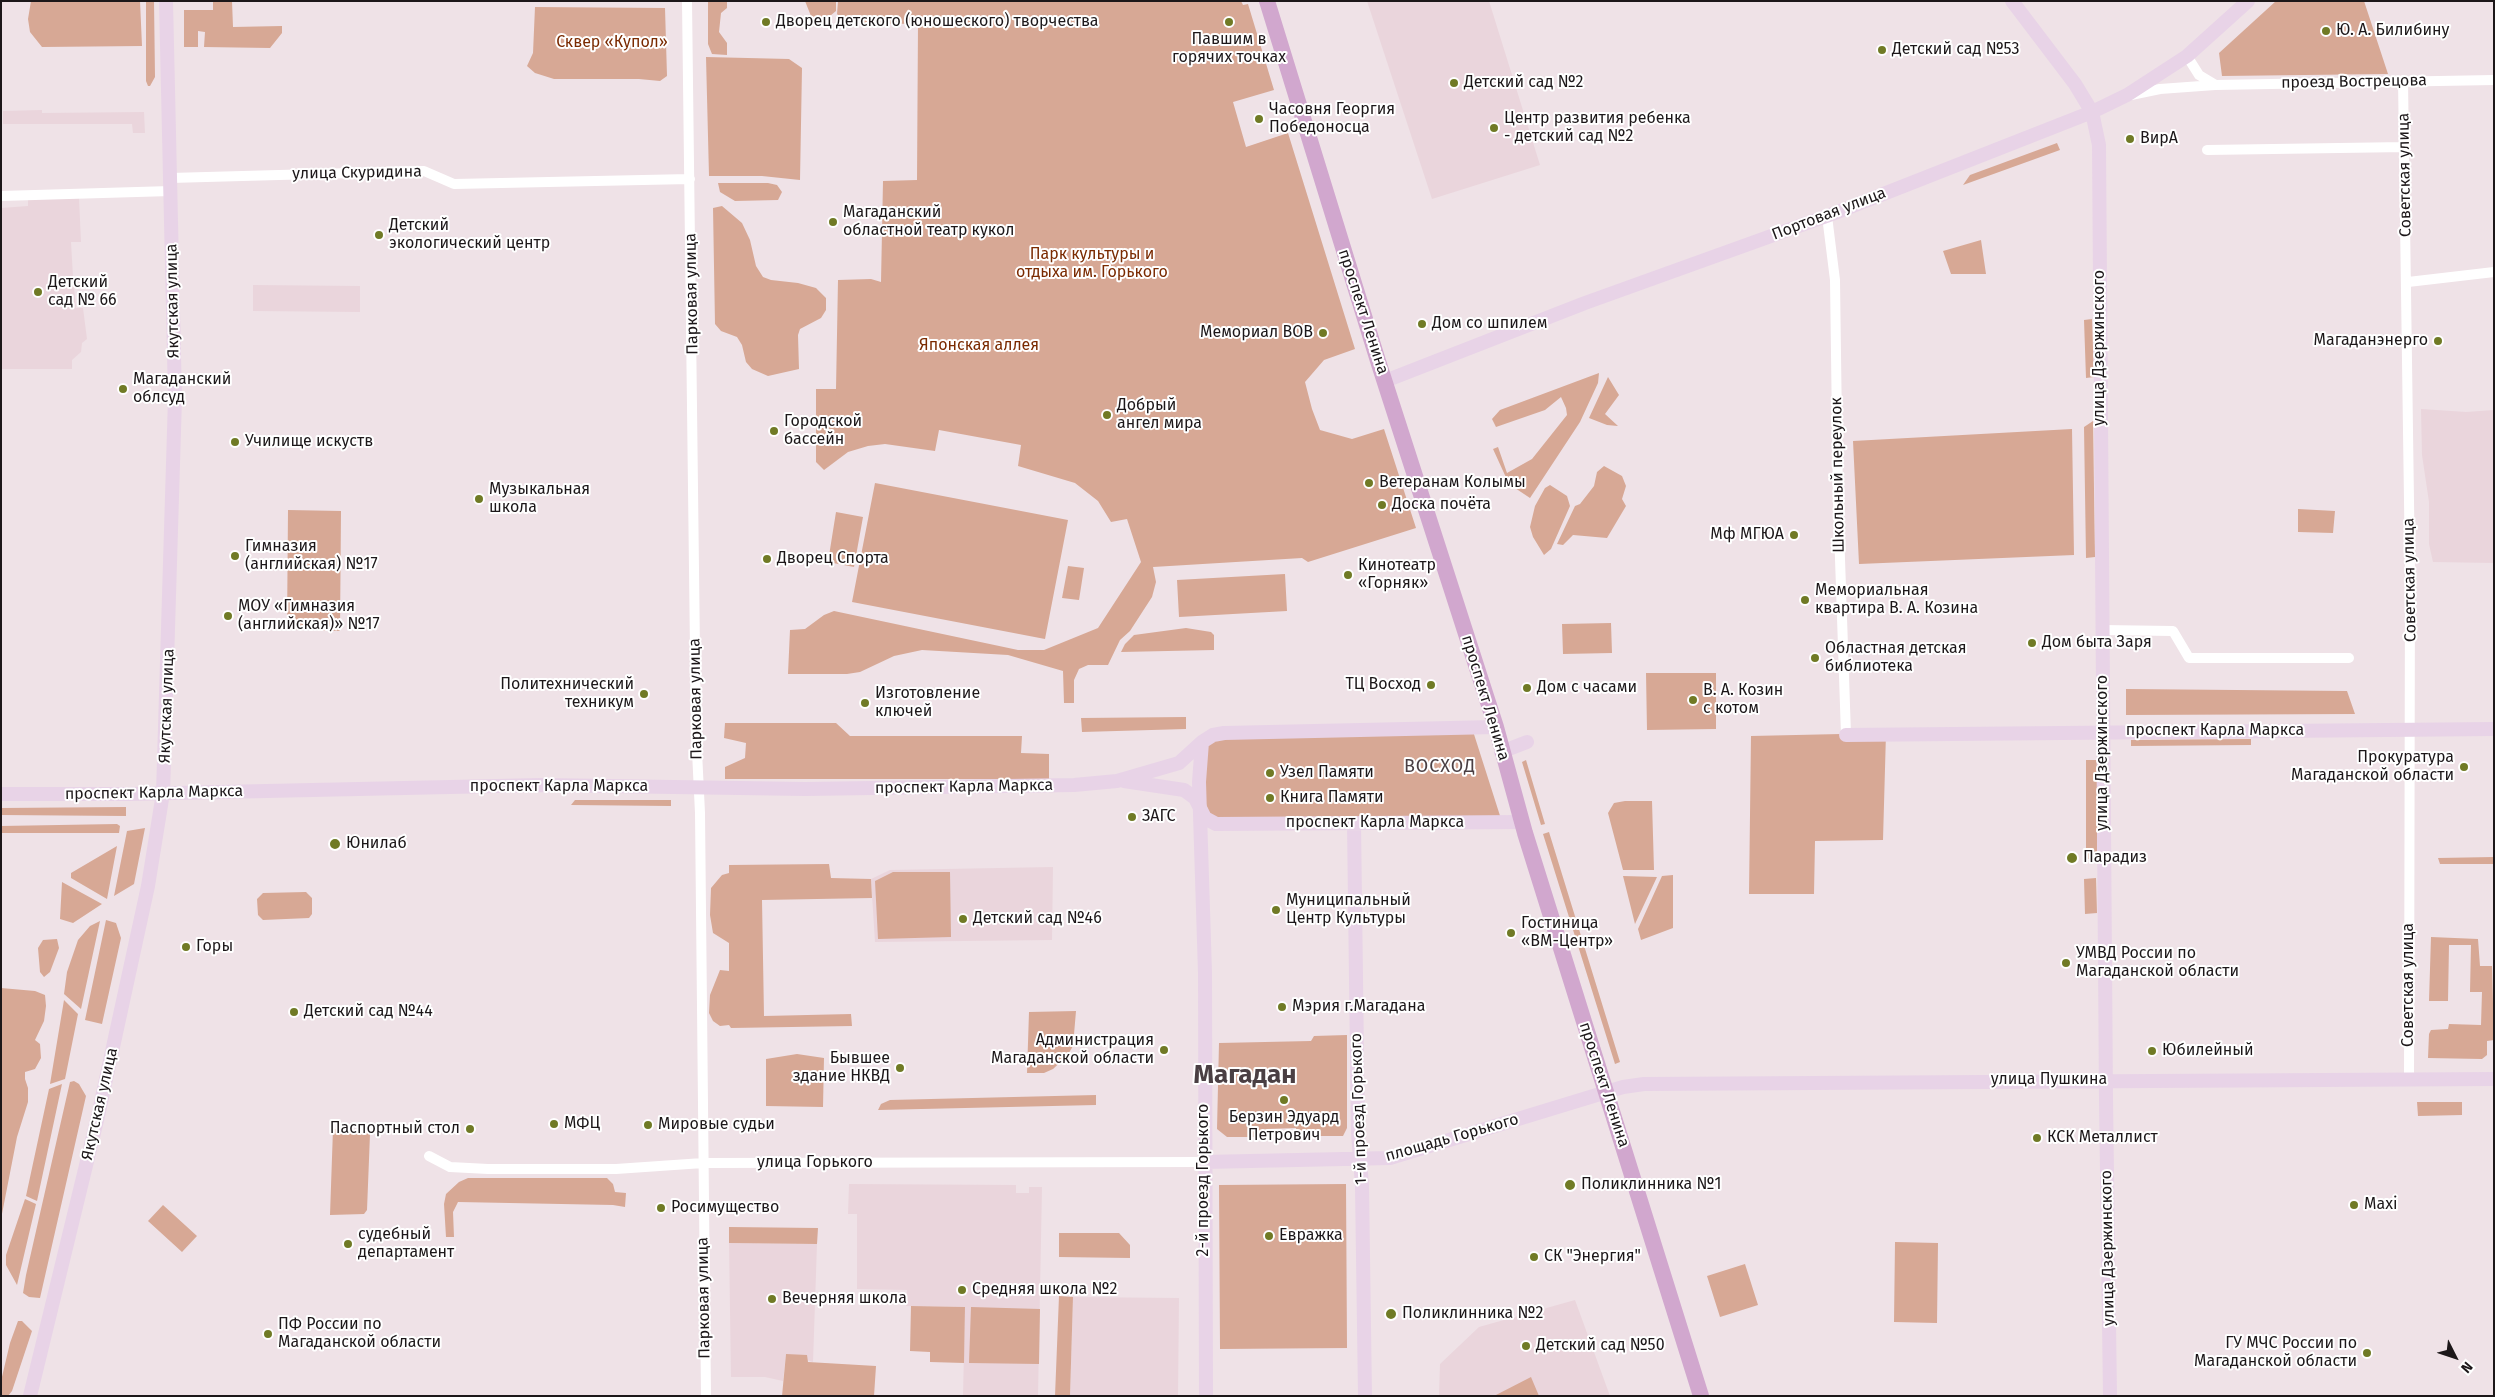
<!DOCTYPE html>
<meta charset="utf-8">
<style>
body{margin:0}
#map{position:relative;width:2495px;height:1397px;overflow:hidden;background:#efe2e7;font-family:"Fira Sans",sans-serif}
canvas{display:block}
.frame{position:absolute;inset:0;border:2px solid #1c1719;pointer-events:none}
.north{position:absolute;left:2430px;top:1332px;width:50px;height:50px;-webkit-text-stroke:4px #fff;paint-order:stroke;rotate:131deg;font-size:14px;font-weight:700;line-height:20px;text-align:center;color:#1c1719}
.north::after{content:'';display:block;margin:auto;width:18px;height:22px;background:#1c1719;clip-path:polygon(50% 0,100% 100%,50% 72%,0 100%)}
</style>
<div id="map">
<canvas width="2495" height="1397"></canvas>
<div class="frame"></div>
<div class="north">N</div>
</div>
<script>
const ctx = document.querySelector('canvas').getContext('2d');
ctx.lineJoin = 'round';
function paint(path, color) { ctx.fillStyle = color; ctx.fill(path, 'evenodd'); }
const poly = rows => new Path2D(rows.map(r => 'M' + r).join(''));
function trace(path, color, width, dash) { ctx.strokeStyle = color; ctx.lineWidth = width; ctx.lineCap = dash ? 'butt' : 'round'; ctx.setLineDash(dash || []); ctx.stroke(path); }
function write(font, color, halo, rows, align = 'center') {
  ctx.font = font + ' "Fira Sans",sans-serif'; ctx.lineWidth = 4; ctx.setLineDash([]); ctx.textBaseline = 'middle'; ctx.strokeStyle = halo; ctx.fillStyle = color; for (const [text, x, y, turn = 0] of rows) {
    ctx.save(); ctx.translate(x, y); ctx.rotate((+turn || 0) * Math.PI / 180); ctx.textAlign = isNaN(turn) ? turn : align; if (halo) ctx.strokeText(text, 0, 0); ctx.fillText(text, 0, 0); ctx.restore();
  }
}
const built = poly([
 [1367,1,1489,1,1540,165,1432,199],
 [42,110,42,113,144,112,145,133,133,133,132,124,3,124,3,111],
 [28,198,79,198,81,242,71,242,73,277,76,308,83,308,87,339,82,343,81,352,72,360,72,369,1,369,1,208,28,206],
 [253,285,360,286,360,312,253,311],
 [2421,409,2466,412,2494,410,2494,563,2433,562,2429,544,2429,502,2422,455],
 [1053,867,1052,940,875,942,871,879,890,870],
 [849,1184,1016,1185,1016,1193,1029,1193,1029,1187,1042,1187,1038,1396,963,1396,965,1307,906,1306,907,1290,857,1289,857,1214,848,1214],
 [729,1243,817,1244,813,1362,786,1354,783,1381,765,1377,731,1377],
 [1073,1297,1179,1298,1178,1396,1070,1396],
 [1575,1300,1610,1396,1439,1396,1440,1364,1479,1327]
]);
const green = poly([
 [31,1,140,1,142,46,42,47,30,32,28,19],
 [146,1,154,1,155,77,150,86,148,86,146,81],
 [213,1,232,1,233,27,282,26,282,33,270,48,204,47,205,32,198,31,198,47,184,47,184,10,213,10],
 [708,1,727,1,727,8,721,13,719,32,727,43,727,55,712,54,708,44],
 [805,1,836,1,836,11,825,20,811,16],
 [838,1,1241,1,1243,5,1248,4,1274,90,1233,102,1246,147,1288,133,1355,349,1324,360,1305,382,1312,409,1320,430,1352,439,1384,429,1416,528,1308,562,1302,558,1153,567,1156,582,1152,597,1130,631,1120,640,1108,665,1088,665,1079,669,1074,680,1074,703,1064,703,1063,671,1008,655,922,650,894,656,860,672,847,674,788,674,790,630,805,629,824,615,834,611,1018,650,1044,650,1098,628,1141,562,1127,519,1111,522,1098,501,1075,483,1018,466,1021,445,939,430,935,451,885,444,868,446,848,452,824,470,816,462,816,389,836,389,838,280,871,279,881,282,883,181,917,180,918,24,845,23,837,14],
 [2276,1,2364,1,2388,74,2222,76,2219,53],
 [535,7,665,8,667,76,660,81,639,79,554,79,535,73,527,66,533,53],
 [706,57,789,59,802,68,800,180,762,176,709,176],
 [2057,143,2060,150,1963,185,1970,175],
 [718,183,768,183,777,185,782,192,778,200,735,201,720,192],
 [722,206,742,223,750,240,756,266,763,277,771,280,798,283,816,288,826,298,826,310,821,318,800,329,798,335,799,369,768,376,752,369,746,362,742,345,737,337,721,331,715,324,713,208],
 [1981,240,1986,274,1951,274,1943,251],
 [2092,319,2094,377,2086,378,2084,320],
 [1599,373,1598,383,1580,422,1530,498,1509,484,1493,449,1498,447,1507,473,1532,459,1567,415,1566,408,1561,397,1545,410,1496,427,1492,419,1500,410],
 [1608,377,1619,395,1605,414,1618,426,1607,425,1589,418],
 [2093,421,2095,557,2086,558,2084,427],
 [2072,429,2074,555,1859,564,1853,441],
 [1604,466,1622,476,1626,486,1622,499,1626,506,1607,538,1573,535,1563,545,1557,544,1575,506,1580,504,1594,486,1597,472],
 [875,483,1068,520,1045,639,852,602],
 [1550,485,1567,496,1570,506,1551,549,1544,555,1533,537,1530,527,1535,506,1545,488],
 [2298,509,2335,511,2333,533,2298,532],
 [288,510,341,511,340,631,287,629],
 [836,512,863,517,854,567,828,562],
 [1068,566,1084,568,1079,600,1062,598],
 [1285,574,1287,611,1179,617,1177,580],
 [1611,623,1612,653,1563,654,1562,624],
 [1186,628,1211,632,1214,635,1214,650,1121,652,1125,644,1134,635],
 [1646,673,1716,673,1716,729,1647,730],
 [2126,689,2347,691,2355,714,2126,715],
 [1186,717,1186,729,1082,732,1081,718],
 [725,723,836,723,850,736,1022,736,1021,753,1049,754,1049,779,725,779,725,767,745,758,746,743,724,738],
 [1472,728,1502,822,1212,823,1199,782,1207,738],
 [1886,733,1883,840,1815,841,1814,894,1749,894,1751,736],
 [2251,739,2251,745,2131,746,2131,740],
 [1526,760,1545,824,1541,825,1522,762],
 [2086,760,2097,760,2097,859,2086,859],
 [575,800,671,800,671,806,571,805],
 [1625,801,1652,801,1654,870,1623,870,1608,813,1614,803],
 [126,807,126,816,1,815,1,808],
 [117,824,120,826,119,833,1,833,1,826],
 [145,828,134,884,114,896,127,831],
 [1549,832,1620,1062,1615,1064,1543,834],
 [117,846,107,899,71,878,71,873],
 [2494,857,2494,864,2440,864,2438,858],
 [829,864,831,878,871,879,872,898,762,900,764,1016,851,1014,852,1026,731,1028,729,1025,720,1026,713,1021,709,1013,710,995,720,970,729,971,729,943,713,933,710,915,711,888,722,875,729,873,729,865],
 [893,872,950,872,951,937,878,939,875,881],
 [1673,875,1673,928,1641,940,1638,929,1662,876],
 [1623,876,1657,877,1635,924],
 [2096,878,2097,913,2085,914,2084,879],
 [62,882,102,904,73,923,60,919],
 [306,892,312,898,312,914,309,918,263,920,258,915,257,899,263,893],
 [106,920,116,923,121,938,102,1024,85,1020],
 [100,921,81,1009,64,994,67,972,78,940,90,926],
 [2431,937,2478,939,2480,966,2492,966,2494,1040,2487,1041,2487,1055,2482,1059,2428,1058,2429,1034,2431,1030,2448,1029,2449,1024,2481,1025,2482,992,2470,992,2471,945,2449,945,2448,1001,2429,1001],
 [57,939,59,948,50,972,44,977,40,972,38,948,43,940],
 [1,988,35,991,45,995,46,1006,44,1021,35,1040,40,1044,41,1058,35,1069,25,1072,25,1079,28,1088,28,1102,17,1137,1,1219],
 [64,1000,78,1014,65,1079,50,1084],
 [1076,1011,1073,1046,1067,1056,1053,1069,1044,1073,1027,1073,1029,1012],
 [1347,1035,1347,1128,1343,1136,1297,1136,1296,1128,1267,1129,1267,1137,1227,1137,1217,1129,1219,1043,1311,1041,1314,1036],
 [797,1054,824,1058,823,1107,766,1106,766,1059],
 [74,1081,79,1084,86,1096,40,1298,29,1297,23,1293,26,1275,70,1082],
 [62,1084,37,1201,26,1196,49,1089],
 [1096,1095,1096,1105,878,1110,881,1104,890,1100],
 [2417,1102,2462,1102,2462,1115,2418,1116],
 [333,1129,366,1130,370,1134,367,1210,364,1214,330,1215],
 [468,1178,607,1178,613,1184,615,1192,626,1193,625,1207,613,1205,458,1202,453,1212,454,1237,446,1237,444,1204,446,1194,459,1182],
 [1346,1184,1347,1348,1220,1349,1219,1185],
 [25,1199,36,1204,17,1285,6,1265,6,1255],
 [163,1205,197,1236,182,1252,148,1221],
 [729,1227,818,1228,817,1244,729,1243],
 [1059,1233,1119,1233,1130,1245,1130,1258,1059,1257],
 [1895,1242,1938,1243,1937,1323,1894,1322],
 [1745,1264,1758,1305,1720,1317,1707,1276],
 [1059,1296,1073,1297,1070,1396,1055,1396],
 [911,1306,965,1307,964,1363,930,1362,930,1352,910,1351],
 [971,1307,1040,1309,1039,1364,969,1363],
 [18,1321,22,1321,32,1331,12,1391,8,1396,5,1396,1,1395,1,1381,10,1343],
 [786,1354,807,1355,808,1362,876,1366,874,1396,782,1396],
 [1531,1377,1539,1396,1494,1396]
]);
const street = poly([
 [687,1,696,731,700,813,706,1396],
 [2187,56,2199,75,2214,84],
 [2403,80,2410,571,2409,1080],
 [2131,95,2160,89,2215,85,2494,80],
 [2207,150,2405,147],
 [170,178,424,171,454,184,690,179],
 [1,196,171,191],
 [1827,216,1835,280,1838,500,1846,735],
 [2408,282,2494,272],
 [2102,630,2173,631,2189,658,2349,658],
 [429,1156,450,1167,488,1169,616,1169,703,1163,1204,1162]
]);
const secondary = poly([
 [2012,1,2075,84,2092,112,2099,145,2106,1098,2110,1396],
 [1385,381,1585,303,1835,213,2092,112,2127,95,2187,56,2248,1],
 [1846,735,2494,729],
 [1501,752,1527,742],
 [1124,781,1184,790,1195,798,1205,818,1216,824,1522,822],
 [1,794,129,794,542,785,805,789,1074,785,1117,781,1179,763,1202,742],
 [1354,823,1358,1133,1362,1186,1365,1396],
 [1204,1162,1390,1158,1623,1087,1644,1084,2494,1079],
 [30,1396,98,1116,148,886,163,793,175,398,166,1],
 [1206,1396,1205,973,1199,782,1202,742,1213,735,1224,733,1496,727]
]);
const primary = poly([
 [1267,1,1378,361,1496,727,1525,833,1701,1396]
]);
const markers = [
 [766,22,5,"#707a25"],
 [1229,22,5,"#707a25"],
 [2326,31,5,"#707a25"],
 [1882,50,5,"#707a25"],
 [1454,83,5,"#707a25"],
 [1259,119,5,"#707a25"],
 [1494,128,5,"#707a25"],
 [2130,139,5,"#707a25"],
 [833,222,5,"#707a25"],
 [379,235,5,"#707a25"],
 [38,292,5,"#707a25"],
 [1422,324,5,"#707a25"],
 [1323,333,5,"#707a25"],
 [2438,341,5,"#707a25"],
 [123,389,5,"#707a25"],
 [1107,415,5,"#707a25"],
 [774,431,5,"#707a25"],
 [235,442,5,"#707a25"],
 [1369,483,5,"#707a25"],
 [479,499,5,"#707a25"],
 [1382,505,5,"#707a25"],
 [1794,535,5,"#707a25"],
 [235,556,5,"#707a25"],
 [767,559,5,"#707a25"],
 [1348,575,5,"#707a25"],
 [1805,600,5,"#707a25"],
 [228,616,5,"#707a25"],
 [2032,643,5,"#707a25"],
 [1815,658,5,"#707a25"],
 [1431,685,5,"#707a25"],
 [1527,688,5,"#707a25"],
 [644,694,5,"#707a25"],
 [1693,700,5,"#707a25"],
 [865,703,5,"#707a25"],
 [2464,767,5,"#707a25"],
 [1270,773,5,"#707a25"],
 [1270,798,5,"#707a25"],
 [1132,817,5,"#707a25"],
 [335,844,6,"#707a25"],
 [2072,858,6,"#707a25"],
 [1276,910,5,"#707a25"],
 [963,919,5,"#707a25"],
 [1511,933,5,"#707a25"],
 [186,947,5,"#707a25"],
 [2066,963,5,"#707a25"],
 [1282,1007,5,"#707a25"],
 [294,1012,5,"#707a25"],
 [1164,1050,5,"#707a25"],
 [2152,1051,5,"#707a25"],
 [900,1068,5,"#707a25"],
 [1284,1100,5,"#707a25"],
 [554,1124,5,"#707a25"],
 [648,1125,5,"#707a25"],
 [470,1129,5,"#707a25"],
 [2037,1138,5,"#707a25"],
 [1570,1185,6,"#707a25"],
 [2354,1205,5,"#707a25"],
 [661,1208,5,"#707a25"],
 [1269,1236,5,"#707a25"],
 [348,1244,5,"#707a25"],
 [1534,1257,5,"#707a25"],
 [962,1290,5,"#707a25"],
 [772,1299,5,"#707a25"],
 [1391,1314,6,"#707a25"],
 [268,1334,5,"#707a25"],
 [1526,1346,5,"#707a25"],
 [2367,1353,5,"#707a25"]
];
const poiNames = [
 ["Дворец детского (юношеского) творчества",776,22],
 ["Ю. А. Билибину",2336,31],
 ["Павшим в",1229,40,"center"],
 ["горячих точках",1229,58,"center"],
 ["Детский сад №53",1892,50],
 ["Детский сад №2",1464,83],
 ["Часовня Георгия",1269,110],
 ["Победоносца",1269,128],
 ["Центр развития ребенка",1504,119],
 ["- детский сад №2",1504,137],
 ["ВирА",2140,139],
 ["Магаданский",843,213],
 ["областной театр кукол",843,231],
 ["Детский",389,226],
 ["экологический центр",389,244],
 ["Детский",48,283],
 ["сад № 66",48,301],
 ["Дом со шпилем",1432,324],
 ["Мемориал ВОВ",1313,333,"right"],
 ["Магаданэнерго",2428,341,"right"],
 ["Магаданский",133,380],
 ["облсуд",133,398],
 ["Добрый",1117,406],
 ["ангел мира",1117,424],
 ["Городской",784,422],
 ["бассейн",784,440],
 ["Училище искуств",245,442],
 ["Ветеранам Колымы",1379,483],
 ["Музыкальная",489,490],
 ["школа",489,508],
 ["Доска почёта",1392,505],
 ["Мф МГЮА",1784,535,"right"],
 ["Гимназия",245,547],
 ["(английская) №17",245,565],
 ["Дворец Спорта",777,559],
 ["Кинотеатр",1358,566],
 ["«Горняк»",1358,584],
 ["Мемориальная",1815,591],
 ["квартира В. А. Козина",1815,609],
 ["МОУ «Гимназия",238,607],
 ["(английская)» №17",238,625],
 ["Дом быта Заря",2042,643],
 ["Областная детская",1825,649],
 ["библиотека",1825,667],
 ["Политехнический",634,685,"right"],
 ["техникум",634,703,"right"],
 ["ТЦ Восход",1421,685,"right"],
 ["Дом с часами",1537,688],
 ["В. А. Козин",1703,691],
 ["с котом",1703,709],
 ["Изготовление",875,694],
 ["ключей",875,712],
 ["Прокуратура",2454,758,"right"],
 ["Магаданской области",2454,776,"right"],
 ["Узел Памяти",1280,773],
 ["Книга Памяти",1280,798],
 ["ЗАГС",1142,817],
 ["Юнилаб",346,844],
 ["Парадиз",2083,858],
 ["Муниципальный",1286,901],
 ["Центр Культуры",1286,919],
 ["Детский сад №46",973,919],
 ["Гостиница",1521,924],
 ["«ВМ-Центр»",1521,942],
 ["Горы",196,947],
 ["УМВД России по",2076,954],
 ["Магаданской области",2076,972],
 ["Мэрия г.Магадана",1292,1007],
 ["Детский сад №44",304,1012],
 ["Администрация",1154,1041,"right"],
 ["Магаданской области",1154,1059,"right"],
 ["Юбилейный",2162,1051],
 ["Бывшее",890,1059,"right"],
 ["здание НКВД",890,1077,"right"],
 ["Берзин Эдуард",1284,1118,"center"],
 ["Петрович",1284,1136,"center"],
 ["МФЦ",564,1124],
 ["Мировые судьи",658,1125],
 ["Паспортный стол",460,1129,"right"],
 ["КСК Металлист",2047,1138],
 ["Поликлинника №1",1581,1185],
 ["Maxi",2364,1205],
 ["Росимущество",671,1208],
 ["судебный",358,1235],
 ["департамент",358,1253],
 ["Евражка",1279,1236],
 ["СК \"Энергия\"",1544,1257],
 ["Средняя школа №2",972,1290],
 ["Вечерняя школа",782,1299],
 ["Поликлинника №2",1402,1314],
 ["ПФ России по",278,1325],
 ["Магаданской области",278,1343],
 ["ГУ МЧС России по",2357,1344,"right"],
 ["Магаданской области",2357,1362,"right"],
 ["Детский сад №50",1536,1346]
];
const parkNames = [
 ["Сквер «Купол»",612,43],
 ["Парк культуры и",1092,255],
 ["отдыха им. Горького",1092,273],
 ["Японская аллея",979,346]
];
const streetNames = [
 ["проезд Вострецова",2354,82,-1],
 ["улица Скуридина",357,173,-1],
 ["Советская улица",2405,175,-91],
 ["Портовая улица",1829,214,-21],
 ["Парковая улица",692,294,-91],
 ["Якутская улица",173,301,-91],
 ["проспект Ленина",1363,312,72],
 ["улица Дзержинского",2100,348,-90],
 ["Школьный переулок",1838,475,-91],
 ["Советская улица",2410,580,-91],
 ["проспект Ленина",1485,698,73],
 ["Парковая улица",696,699,-91],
 ["Якутская улица",167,706,-88],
 ["проспект Карла Маркса",2215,731],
 ["улица Дзержинского",2103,753,-90],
 ["проспект Карла Маркса",559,787],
 ["проспект Карла Маркса",964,787,-1],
 ["проспект Карла Маркса",154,793,-1],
 ["проспект Карла Маркса",1375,823],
 ["Советская улица",2409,985,-90],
 ["улица Пушкина",2049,1080],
 ["проспект Ленина",1604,1085,72],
 ["Якутская улица",100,1104,-77],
 ["1-й проезд Горького",1359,1109,-92],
 ["площадь Горького",1452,1138,-16],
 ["улица Горького",815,1163],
 ["2-й проезд Горького",1204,1180,-90],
 ["улица Дзержинского",2108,1248,-91],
 ["Парковая улица",704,1298,-91]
];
const neighbourhoodNames = [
 ["ВОСХОД",1440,767]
];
const townNames = [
 ["Магадан",1245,1076]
];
paint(built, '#ead5dc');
paint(green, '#d7a895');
trace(street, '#fff', 10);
trace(secondary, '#e8d3e7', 14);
trace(primary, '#d1a7ce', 16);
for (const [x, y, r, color] of markers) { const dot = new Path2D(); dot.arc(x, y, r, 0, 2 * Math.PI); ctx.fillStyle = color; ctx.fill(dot); trace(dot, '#fff', 2); }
write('16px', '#1c1719', '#fff', poiNames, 'left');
write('16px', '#7a2a00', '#fff', parkNames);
write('16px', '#1c1719', '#fff', streetNames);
ctx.letterSpacing = '1px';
write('18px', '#4a3f43', '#fff', neighbourhoodNames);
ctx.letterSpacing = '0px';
write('bold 26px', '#4a3f43', '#fff', townNames);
</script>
